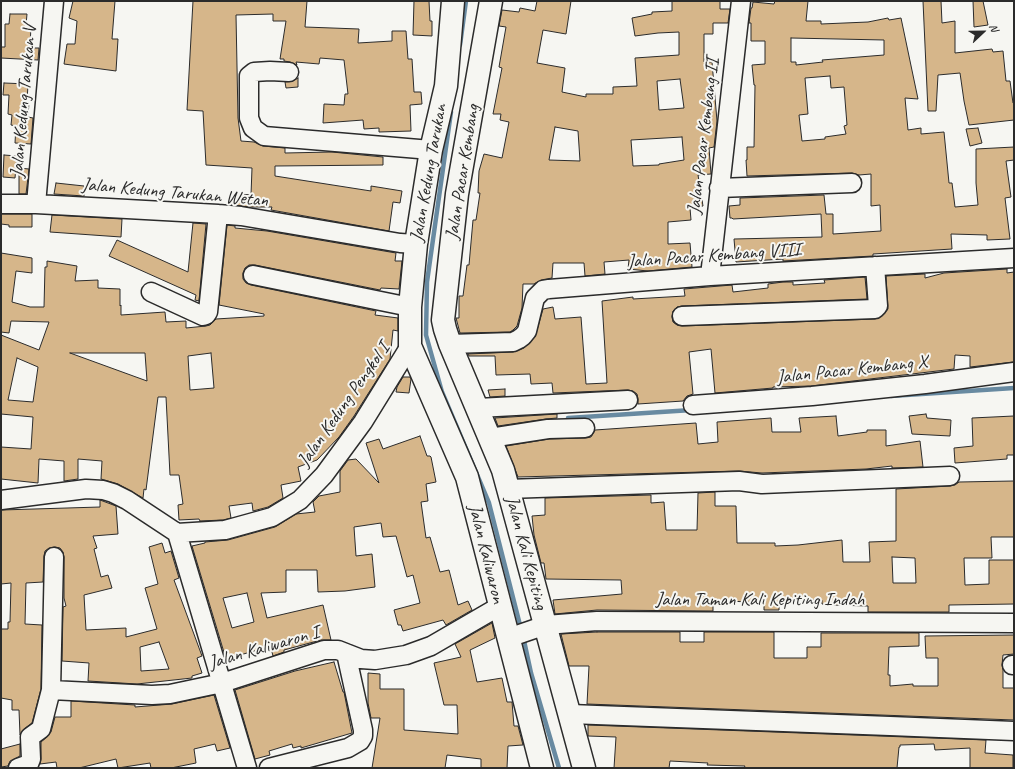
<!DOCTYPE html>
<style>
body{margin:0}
#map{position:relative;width:1015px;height:769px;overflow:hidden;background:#f6f6f2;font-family:Caveat,sans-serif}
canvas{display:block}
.frame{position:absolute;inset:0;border:2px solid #2b2b2b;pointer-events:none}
.north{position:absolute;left:963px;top:12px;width:40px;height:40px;-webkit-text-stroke:3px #f6f6f2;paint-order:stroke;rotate:68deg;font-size:11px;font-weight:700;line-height:16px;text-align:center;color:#2b2b2b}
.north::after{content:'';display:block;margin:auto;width:14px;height:18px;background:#2b2b2b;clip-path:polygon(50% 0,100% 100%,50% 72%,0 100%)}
</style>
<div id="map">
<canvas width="1015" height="769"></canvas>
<div class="frame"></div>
<div class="north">N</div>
</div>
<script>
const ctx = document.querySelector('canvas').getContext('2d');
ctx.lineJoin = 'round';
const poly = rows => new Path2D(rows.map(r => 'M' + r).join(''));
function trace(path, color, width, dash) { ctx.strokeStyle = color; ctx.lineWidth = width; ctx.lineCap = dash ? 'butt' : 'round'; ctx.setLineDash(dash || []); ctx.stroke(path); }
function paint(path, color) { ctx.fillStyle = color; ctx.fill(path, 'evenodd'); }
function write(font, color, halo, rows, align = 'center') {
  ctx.font = font + ' Caveat,sans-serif'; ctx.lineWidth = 4; ctx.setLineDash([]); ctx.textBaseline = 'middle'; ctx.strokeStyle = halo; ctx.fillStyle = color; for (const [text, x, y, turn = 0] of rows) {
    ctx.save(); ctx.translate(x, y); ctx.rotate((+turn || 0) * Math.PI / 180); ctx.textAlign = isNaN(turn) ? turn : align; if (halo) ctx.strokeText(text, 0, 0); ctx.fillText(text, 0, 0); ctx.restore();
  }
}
const stream = poly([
 [460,45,466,1],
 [451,112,427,282,426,335,442,392,489,503,521,629],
 [891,396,1014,388],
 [568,418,692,410],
 [523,636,531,673,559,768]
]);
const building = poly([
 [73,1,115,1,112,39,118,39,116,71,64,64,67,44,75,44,77,21,69,18,73,1],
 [193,1,307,1,305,27,359,29,358,43,392,41,392,31,406,31,408,59,412,59,414,92,421,92,422,104,410,105,411,131,379,132,379,128,364,129,363,120,323,123,324,104,344,105,345,94,348,94,344,60,320,58,319,64,296,62,297,65,290,62,284,61,284,59,280,59,286,21,273,21,273,14,236,15,238,118,241,141,254,142,263,146,285,148,285,153,332,152,383,157,383,165,275,166,275,176,371,191,371,186,402,191,400,203,393,202,389,231,271,210,272,207,249,207,229,204,230,193,251,195,252,168,206,165,203,111,187,110,193,1],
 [414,1,429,1,430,21,432,21,432,36,413,35,414,1],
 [537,1,571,1,566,34,543,30,537,63,565,68,562,92,586,97,586,94,613,94,613,87,637,86,635,58,679,55,679,32,658,33,635,36,632,18,652,14,652,12,672,11,672,1,720,1,720,9,730,9,728,23,713,23,713,34,704,34,704,62,712,62,717,121,714,147,709,148,711,174,698,175,703,206,690,208,691,220,668,222,668,244,690,243,692,267,648,271,628,269,629,260,604,262,605,274,585,276,584,263,553,263,552,278,541,280,534,284,523,284,522,308,517,326,513,330,510,332,460,333,456,318,459,318,459,296,463,296,467,265,469,265,473,220,476,220,480,193,478,193,479,171,484,154,502,158,509,122,500,120,501,114,493,114,502,68,499,67,506,27,499,26,502,10,519,12,520,8,535,11,537,1],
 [680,79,684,108,659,110,657,81,680,79],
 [555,127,578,131,580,161,549,160,555,127],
 [682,137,684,160,659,164,659,165,633,166,631,140,682,137],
 [775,1,808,1,806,21,821,21,821,24,868,22,888,18,889,20,901,18,918,99,905,98,908,130,921,128,921,134,944,132,949,183,952,183,955,207,978,205,976,183,976,149,1014,147,1014,160,1006,161,1011,197,1005,198,1010,239,987,240,987,235,951,234,952,249,873,254,873,256,783,261,783,259,736,262,734,239,822,237,821,214,733,219,732,218,730,218,729,206,740,205,740,198,824,195,826,214,833,214,833,234,881,231,880,205,871,206,871,174,859,175,852,173,747,176,746,160,747,160,747,147,754,147,755,85,754,85,752,65,765,64,765,41,751,41,751,23,749,23,751,8,752,8,753,2,774,4,775,1],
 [791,38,884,40,884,55,822,60,823,62,796,65,796,62,791,62,791,38],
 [830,76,831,88,844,87,847,125,844,126,846,134,825,137,825,139,802,141,799,115,808,114,805,78,830,76],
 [923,1,941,1,942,23,955,21,955,53,992,49,993,52,1003,51,1006,81,1010,81,1013,103,1014,103,1014,120,969,125,964,101,960,73,938,75,936,111,928,111,923,1],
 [973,1,983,1,988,25,974,27,973,1],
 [10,14,27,14,26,25,31,25,30,48,39,48,38,60,1,58,1,47,5,47,5,24,9,24,10,14],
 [298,78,298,87,286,88,285,82,293,81,298,78],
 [4,83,28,84,27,102,29,102,28,117,33,118,31,144,15,143,16,126,11,125,12,115,8,114,9,95,3,95,4,83],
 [978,128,982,143,970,146,966,129,978,128],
 [4,155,17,156,15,178,3,177,4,155],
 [19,168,29,169,26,194,19,194,19,168],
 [56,183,84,186,84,196,54,194,56,183],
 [1,214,32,214,32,227,9,227,9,225,1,224,1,214],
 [52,215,122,219,121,237,50,232,52,215],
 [193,223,206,224,199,301,195,300,196,295,109,256,117,240,188,272,193,223],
 [227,225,235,226,235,228,267,231,396,253,395,261,402,261,399,289,381,288,380,290,255,265,249,265,245,268,243,273,243,279,246,283,251,285,376,311,375,315,398,318,398,331,393,330,390,359,354,416,339,437,317,460,298,467,301,481,281,485,283,498,268,507,253,511,252,503,229,506,231,518,223,520,200,521,199,519,179,520,178,505,183,504,179,475,170,475,166,397,158,397,146,490,144,489,143,498,118,484,101,479,102,461,78,459,78,479,64,481,64,461,39,459,38,483,1,479,1,447,31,449,33,417,1,414,1,335,39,350,49,322,11,321,9,333,1,332,1,253,32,258,32,273,16,271,12,302,30,307,44,307,45,267,47,267,47,261,77,266,75,281,98,280,98,288,120,289,120,306,121,305,121,315,165,312,166,322,186,321,186,328,206,326,210,325,216,319,264,316,264,314,219,305,227,225],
 [70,353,145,353,147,381,70,353],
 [211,353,214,388,190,390,188,356,211,353],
 [17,358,38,367,33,402,8,400,17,358],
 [1007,269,1007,273,1014,272,1014,362,970,367,970,356,955,355,954,369,811,386,773,387,773,388,715,393,711,349,689,352,693,394,687,396,683,401,638,404,638,399,637,394,633,391,628,390,553,393,552,383,531,384,530,374,496,375,495,356,469,356,468,354,513,352,524,348,535,337,543,309,553,307,555,319,581,317,586,384,607,383,602,301,633,297,633,299,685,296,684,289,732,285,733,292,768,288,768,284,783,282,793,282,793,285,825,283,824,280,865,277,867,299,682,306,677,307,673,311,672,317,673,322,677,325,682,326,875,319,882,316,888,309,886,276,925,274,925,278,944,273,1007,269],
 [403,377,410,377,411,379,409,393,396,392,397,387,403,377],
 [505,389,505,396,490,397,488,390,505,389],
 [557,414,557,418,546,419,498,426,495,418,557,414],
 [926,414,927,418,951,420,950,436,912,434,909,416,926,414],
 [836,416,838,436,867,432,867,430,886,430,886,446,920,441,923,467,892,468,892,466,866,469,762,473,739,471,518,477,506,446,549,439,585,438,591,437,595,430,696,423,698,444,718,442,717,422,771,418,772,432,801,432,799,418,836,416],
 [1014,416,1014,455,1007,455,1007,459,955,463,954,448,973,446,972,418,1014,416],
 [420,436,427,456,430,456,431,457,436,482,426,484,428,501,421,502,426,538,430,537,440,572,449,570,458,605,468,601,472,610,446,625,443,620,403,631,401,625,398,625,394,610,420,603,413,575,407,577,396,536,383,537,381,523,354,527,356,556,372,554,375,587,345,591,318,592,317,570,286,570,286,592,261,593,267,618,323,605,331,640,321,640,284,650,284,652,273,656,271,648,262,650,261,649,226,659,192,546,205,543,205,542,228,540,275,527,296,514,315,512,313,502,319,496,340,492,340,471,348,460,356,459,379,483,366,443,379,439,383,449,420,436],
 [247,593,254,622,232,628,223,598,247,593],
 [1014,481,1014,537,991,537,992,558,964,558,965,585,989,584,989,560,1014,560,1014,604,949,605,949,612,868,612,868,606,834,605,822,604,822,600,779,600,779,610,764,610,764,603,713,600,713,611,597,610,555,614,553,600,622,594,621,580,546,579,544,563,541,563,534,535,532,516,545,515,545,498,651,495,651,503,664,502,666,530,697,530,698,493,715,492,715,506,736,506,737,543,775,543,775,546,798,545,842,540,843,562,870,562,869,542,896,541,896,489,950,486,955,485,959,482,1014,481],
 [892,557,915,558,916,583,893,583,892,557],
 [100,500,116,506,118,534,93,536,97,548,94,549,101,577,108,575,112,588,84,595,86,630,126,628,126,637,157,629,145,588,158,584,149,547,162,543,165,553,171,551,179,578,174,580,202,656,197,658,202,673,192,676,192,678,137,684,88,681,89,663,62,661,63,607,66,606,64,598,64,557,63,552,60,548,55,547,49,548,45,551,44,556,43,582,26,583,25,624,42,625,41,689,32,723,24,729,20,735,19,710,12,710,12,700,1,698,1,629,8,629,8,622,10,622,11,583,1,584,1,510,100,507,100,500],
 [159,642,169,669,141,671,140,647,159,642],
 [492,623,495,638,470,650,477,682,502,678,507,702,512,702,514,726,518,726,523,745,508,746,507,768,481,768,481,759,447,755,445,768,372,768,380,718,371,718,368,703,368,673,380,674,380,689,404,689,404,730,458,734,457,705,444,705,434,663,461,657,455,644,492,623],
 [597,632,680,632,680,642,704,642,704,632,774,632,774,658,807,658,807,647,821,647,821,633,919,633,919,646,889,647,888,675,890,675,890,686,913,684,913,686,938,686,938,658,926,658,925,636,1014,635,1014,654,1003,655,1002,665,1003,670,1003,688,1014,688,1014,720,587,704,589,666,569,666,561,634,597,632],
 [334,662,343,692,344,692,352,733,301,748,301,746,293,748,292,744,269,751,270,755,255,759,235,690,295,671,334,662],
 [214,695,230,748,217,751,215,744,194,749,196,763,171,768,151,768,150,763,118,768,116,759,79,768,57,768,56,762,40,764,41,759,41,742,47,737,51,732,55,717,71,717,71,701,135,705,135,707,172,704,214,695],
 [588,725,986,740,985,753,1013,755,1013,768,970,768,970,748,935,750,934,744,900,745,900,747,899,747,897,768,744,768,745,766,707,765,708,763,670,761,669,768,614,768,616,737,588,736,588,725],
 [20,744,20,756,10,761,8,766,1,767,1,749,20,744]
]);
const street = poly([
 [289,72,270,71,254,72,249,76,249,118,253,128,264,136,431,150],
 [719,188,852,183],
 [1,204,36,204,218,214,241,216,400,243,416,244],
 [36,204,54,1],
 [253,275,410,307],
 [710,276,741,1],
 [151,292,203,316,206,315,208,312,218,214],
 [682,316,875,309,878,306,875,266],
 [450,344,513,342,519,339,523,336,527,331,535,298,543,290,549,289,710,276,1014,258],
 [693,405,812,396,925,384,1014,372],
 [478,408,628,400],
 [490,438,548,429,585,428],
 [508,489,739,481,762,484,950,476],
 [1,500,86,489,103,490,113,493,127,500,177,533,225,530,272,517,300,500,324,475,363,422,410,346],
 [177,533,247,768],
 [508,638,546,625,597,621,1014,623],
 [1012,665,1014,665],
 [51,690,152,695,170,694,222,683,324,650,338,650,361,659,375,660,406,655,431,646,500,606],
 [570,714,890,726,1014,731],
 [18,768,29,764,31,759,30,737,41,729,51,690,54,557],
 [269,768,348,748,360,741,363,736,363,730,346,653]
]);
const secondary = poly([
 [453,1,446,86,431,150,416,244,410,307,410,346,467,477,542,768],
 [491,1,457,194,443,320,445,329,450,344,503,470,584,768]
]);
const streetNames = [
 ["Jalan Kedung Tarukan V",24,101,-85],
 ["Jalan Pacar Kembang II",704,136,-83],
 ["Jalan Pacar Kembang",463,172,-81],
 ["Jalan Kedung Tarukan",429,173,-80],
 ["Jalan Kedung Tarukan Wetan",175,193,5],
 ["Jalan Pacar Kembang VIII",714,256,-4],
 ["Jalan Pacar Kembang X",852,370,-6],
 ["Jalan Kedung Pengkol I",344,405,-55],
 ["Jalan Kali Kepiting",526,553,75],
 ["Jalan Kaliwaron",486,554,76],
 ["Jalan Taman Kali Kepiting Indah",760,600],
 ["Jalan Kaliwaron I",264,648,-16]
];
trace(stream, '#688aa1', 4.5);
paint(building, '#d6b68a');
trace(building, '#2b2b2b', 1);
trace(street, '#2b2b2b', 21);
trace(secondary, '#2b2b2b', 25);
trace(street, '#f6f6f2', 18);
trace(secondary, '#f6f6f2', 22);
write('19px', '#2b2b2b', '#f6f6f2', streetNames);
</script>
